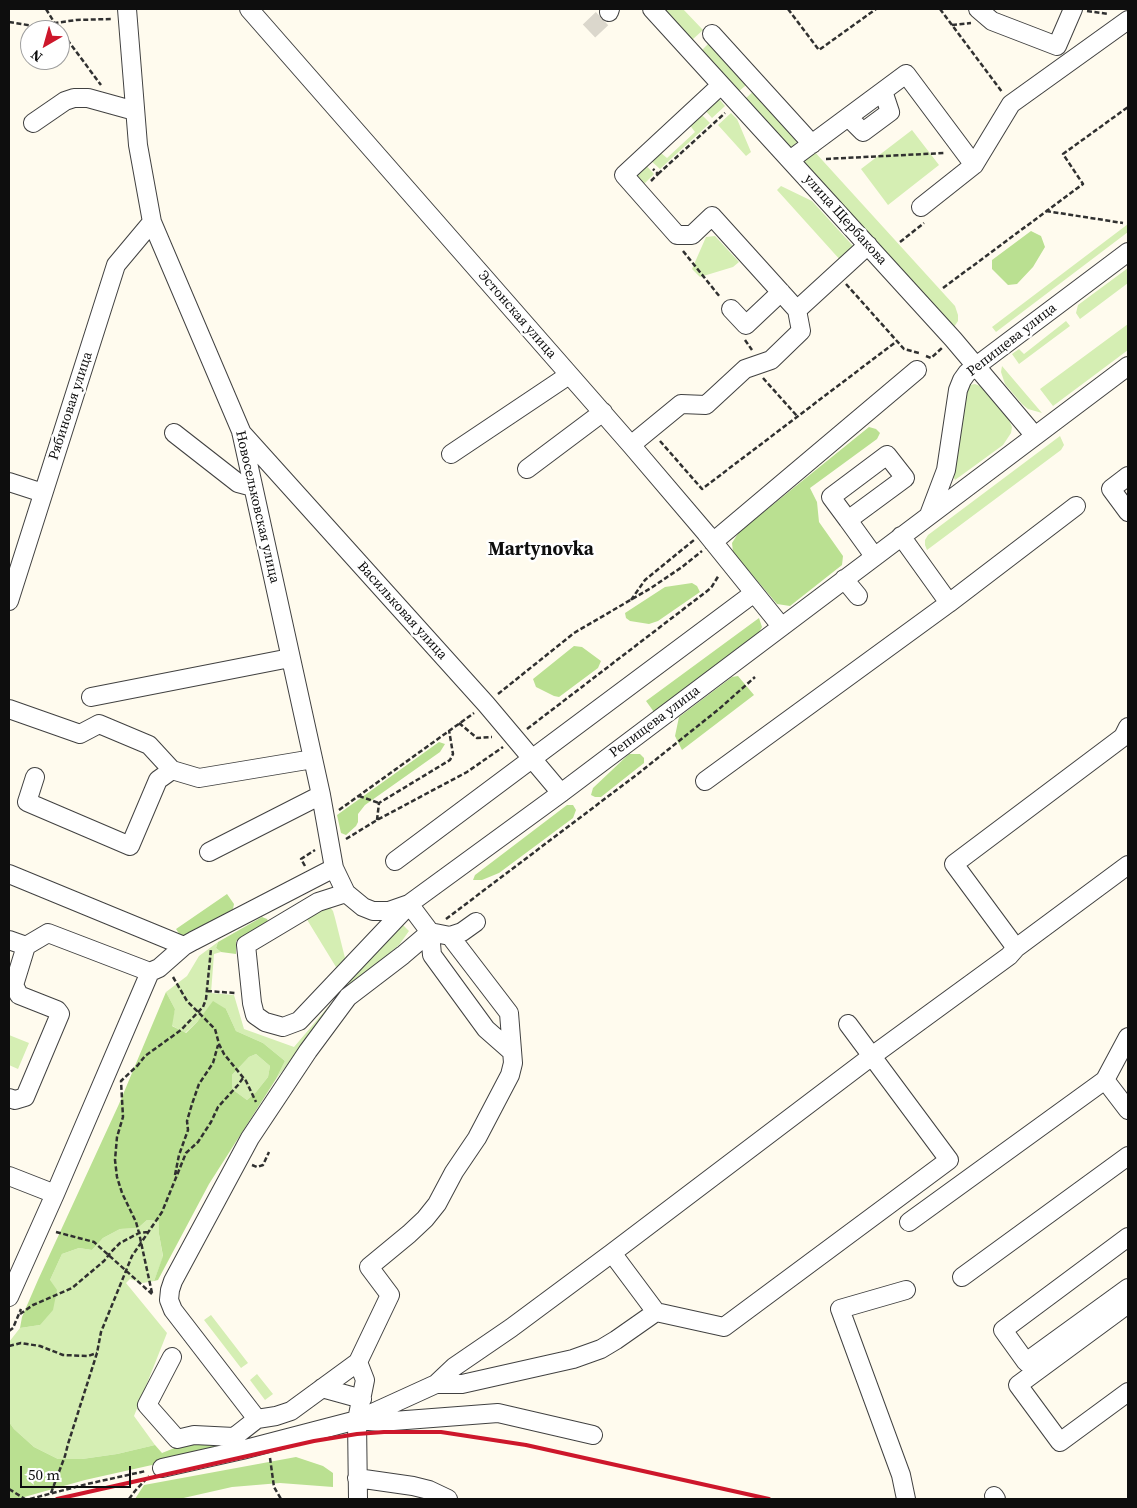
<!DOCTYPE html>
<meta charset="utf-8">
<style>
body{margin:0}
#map{position:relative;width:1137px;height:1508px;overflow:hidden;background:#fffbee;font-family:"Source Serif 4",serif}
canvas{display:block}
.frame{position:absolute;inset:0;border:10px solid #0e0e0e;pointer-events:none}
.north{position:absolute;left:20px;top:20px;width:50px;height:50px;box-sizing:border-box;background:#fff;border:1px solid #9f9f9f;border-radius:50%;rotate:218deg;font-size:14px;font-weight:700;line-height:20px;text-align:center;color:#0e0e0e}
.north::after{content:'';display:block;margin:auto;width:18px;height:22px;background:#cd172b;clip-path:polygon(50% 0,100% 100%,50% 72%,0 100%)}
.scale{position:absolute;left:20px;top:1466px;width:111px;height:22px;box-sizing:border-box;border:2px solid #0e0e0e;border-top:0;padding-left:6px;font-size:15px;line-height:18px;white-space:nowrap;color:#0e0e0e;-webkit-text-stroke:4px #fff;paint-order:stroke}
</style>
<div id="map">
<canvas width="1137" height="1508"></canvas>
<div class="frame"></div>
<div class="north">N</div>
<div class="scale">50 m</div>
</div>
<script>
const ctx = document.querySelector('canvas').getContext('2d');
ctx.lineJoin = 'round';
function paint(path, color) { ctx.fillStyle = color; ctx.fill(path, 'evenodd'); }
const poly = rows => new Path2D(rows.map(r => 'M' + r).join(''));
function trace(path, color, width, dash) { ctx.strokeStyle = color; ctx.lineWidth = width; ctx.lineCap = dash ? 'butt' : 'round'; ctx.setLineDash(dash || []); ctx.stroke(path); }
function write(font, color, halo, rows, align = 'center') {
  ctx.font = font + ' "Source Serif 4",serif'; ctx.lineWidth = 5; ctx.setLineDash([]); ctx.textBaseline = 'middle'; ctx.strokeStyle = halo; ctx.fillStyle = color; for (const [text, x, y, turn = 0] of rows) {
    ctx.save(); ctx.translate(x, y); ctx.rotate((+turn || 0) * Math.PI / 180); ctx.textAlign = isNaN(turn) ? turn : align; if (halo) ctx.strokeText(text, 0, 0); ctx.fillText(text, 0, 0); ctx.restore();
  }
}
const green = poly([
 [664,9,683,9,703,30,692,40],
 [712,40,750,82,739,91,702,50],
 [756,89,801,138,791,148,746,98],
 [720,100,725,106,712,118,703,108,710,102],
 [699,112,710,123,660,169,649,159,658,152,661,153,667,158,695,132,689,124],
 [731,113,737,119,751,152,746,156,718,125],
 [912,130,939,165,888,205,861,169],
 [813,150,955,306,958,315,958,321,954,327,801,159],
 [644,163,654,174,640,188,635,177],
 [781,186,812,201,853,246,850,255,842,262,777,190],
 [1128,224,1128,232,996,332,992,327],
 [715,236,739,262,733,267,700,277,692,269,706,237],
 [1128,268,1128,283,1080,319,1076,313,1078,305],
 [1066,321,1070,326,1019,364,1012,354,1019,349,1024,354],
 [1128,324,1128,350,1053,406,1040,389],
 [1002,366,1042,413,1028,409,1022,404,1005,384,1001,372],
 [975,384,980,386,1009,420,1012,427,1011,433,1003,445,955,480,953,476,967,389,970,385],
 [1060,436,1064,445,1061,450,927,550,925,545,925,540,928,535],
 [329,906,333,911,335,918,345,958,345,962,336,967,306,918,308,913],
 [402,924,409,931,399,945,344,992,276,1079,285,1061,263,1043,236,1031,226,1009,198,1021,185,1033,171,1025,175,1009,166,992,187,976,199,956,218,942,216,948,221,952,214,954,211,993,234,995,244,1029,294,1047,397,926],
 [9,1035,29,1043,18,1069,9,1065],
 [256,1054,270,1066,268,1077,256,1092,247,1100,232,1089,232,1075,249,1057],
 [147,1220,159,1221,159,1234,163,1257,154,1281,143,1283,130,1279,126,1283,167,1333,134,1416,155,1445,117,1454,82,1459,58,1459,34,1447,14,1429,9,1422,9,1342,20,1328,40,1325,50,1280,62,1254,79,1248,92,1250,103,1238,120,1229,138,1228],
 [211,1315,248,1363,241,1368,204,1320],
 [257,1374,273,1394,265,1400,250,1380]
]);
const forest = poly([
 [1031,231,1041,236,1045,247,1033,267,1017,284,1008,285,992,269,992,260],
 [869,427,876,429,880,433,877,439,810,488,817,502,819,522,843,556,842,565,790,606,777,604,733,552,732,543,739,532],
 [692,583,697,586,700,592,658,621,649,624,630,621,626,618,625,613,665,587],
 [759,618,762,627,758,634,654,712,646,701],
 [574,646,582,647,601,661,598,668,559,697,554,696,536,687,533,679],
 [738,676,754,695,682,750,675,736,679,717,732,677],
 [439,742,445,744,440,752,365,805,358,814,358,822,356,826,346,835,341,833,337,815],
 [629,754,640,754,644,758,644,763,601,797,595,797,591,795,593,788],
 [567,805,573,805,576,810,573,818,499,873,482,880,473,880,475,875],
 [227,894,234,904,233,909,186,939,180,935,176,929],
 [262,917,267,919,269,923,236,941,236,954,221,952,216,948,218,942],
 [166,992,175,1009,172,1026,186,1033,198,1021,213,1001,226,1009,236,1031,263,1043,285,1061,276,1079,209,1184,158,1280,154,1281,163,1256,159,1234,159,1221,147,1220,138,1228,120,1229,103,1238,92,1250,79,1248,62,1254,50,1280,57,1290,53,1310,40,1325,20,1328,22,1317,38,1280,119,1104],
 [256,1054,270,1066,268,1077,256,1092,247,1100,232,1089,232,1075,249,1057],
 [9,1422,14,1429,34,1447,58,1459,82,1459,117,1454,155,1445,162,1453,177,1447,214,1442,221,1445,219,1450,85,1480,17,1499,9,1499],
 [296,1457,323,1466,333,1473,333,1487,280,1483,232,1487,179,1499,135,1499,144,1485]
]);
const minorTunnel = poly([
 [589,31,609,12]
]);
const path = poly([
 [46,9,54,22,101,85],
 [788,9,819,50,876,9],
 [940,9,1002,92],
 [1087,11,1109,14],
 [9,22,34,26,76,20,111,19],
 [952,25,971,23],
 [826,159,945,153],
 [658,174,725,113],
 [651,181,658,174,653,169],
 [1046,211,1123,223],
 [900,242,924,223],
 [683,251,720,297],
 [846,284,904,349,919,353],
 [943,288,1083,184,1063,154,1128,107],
 [745,340,752,350],
 [926,356,931,358,942,348],
 [763,378,797,416],
 [660,441,702,489,897,341],
 [631,600,645,580,694,540],
 [498,694,574,633,651,588,682,567,702,551],
 [459,723,477,738,492,737],
 [527,729,711,588,719,575],
 [359,796,379,803],
 [339,810,474,713],
 [377,820,379,803,450,760,453,754,449,730],
 [346,839,377,820,467,772,503,747],
 [305,866,301,859,315,850],
 [446,919,639,773,719,709,755,677],
 [173,977,187,1001,215,1029,219,1044,224,1054,246,1081,256,1102],
 [207,991,235,993],
 [252,1165,257,1167,263,1165,269,1152],
 [175,1175,179,1155,188,1130,187,1121,192,1104,199,1084,213,1063,218,1045],
 [56,1232,94,1242,152,1294],
 [152,1293,139,1233,136,1222,122,1193,117,1177,115,1160,117,1137,123,1117,121,1081,138,1065,145,1056,181,1030,203,1007,206,999,211,949],
 [20,1314,33,1305,72,1288,104,1261,111,1252,120,1243,139,1233,149,1232],
 [9,1331,13,1328,21,1309],
 [9,1346,21,1343,27,1344,40,1346,63,1355,88,1356,97,1353],
 [270,1458,274,1487,281,1499],
 [9,1489,25,1499],
 [51,1493,65,1456,68,1444,97,1353,101,1332,132,1256,162,1212,186,1153,198,1142,211,1122,218,1107,238,1085,243,1078],
 [30,1499,87,1484,146,1471],
 [129,1499,135,1491,149,1476]
]);
const minor = poly([
 [127,9,138,145,152,222,241,431,321,795,334,868,346,893,363,907,373,911,389,911,409,904,561,793,1128,366],
 [249,9,631,445,706,533,781,626],
 [652,9,953,339,1035,436],
 [978,9,992,21,1057,46,1073,9],
 [609,12,610,9],
 [712,34,812,144],
 [721,85,624,175,677,235,692,235,712,216,797,310],
 [849,118,863,132,890,112,883,91],
 [33,123,65,101,74,98,88,98,135,111],
 [790,160,906,74,974,165,1011,104,1128,20],
 [921,207,974,165],
 [731,309,746,325,781,292],
 [241,432,486,704,561,793],
 [174,433,238,483,253,487],
 [631,445,681,404,706,405,745,369,771,360,801,331,797,310,868,245],
 [451,454,569,375],
 [527,469,603,412],
 [1128,476,1111,489,1128,512],
 [9,482,43,493],
 [929,515,946,470,958,390,962,380,967,373,1128,252],
 [848,520,831,497,887,455,905,478,848,520,874,556],
 [901,536,949,603,1076,506],
 [713,542,917,370],
 [844,579,858,596],
 [9,601,116,265,152,222],
 [91,697,290,658],
 [9,709,80,734,99,724,149,745,172,770],
 [1128,727,1123,737,954,864,1016,948,1128,865],
 [35,777,27,802,130,846,158,780,172,770,199,778,313,759],
 [705,781,949,603],
 [209,852,321,795],
 [395,861,754,593],
 [9,874,184,946],
 [346,893,318,902,246,945,252,1003,255,1015,265,1022,283,1027,299,1021,407,907],
 [409,904,430,932,403,955,348,997,308,1051,250,1138,173,1281,170,1290,169,1300,173,1310,257,1419,276,1416,291,1411,358,1362,390,1295,369,1267,409,1234,425,1219,437,1204,454,1172,477,1138,510,1075,513,1063,509,1013,450,936],
 [476,922,462,932,450,936,430,932,432,955,486,1029,511,1051],
 [9,940,26,946,48,933,150,972],
 [1128,1037,1105,1080,1128,1110],
 [9,1098,15,1100,25,1097,60,1014,57,1010,19,995,14,985,26,946],
 [9,1176,55,1194],
 [909,1222,1105,1080],
 [1128,1237,1003,1330,1026,1362,1128,1288],
 [612,1253,656,1312,724,1327,949,1160,848,1024],
 [962,1277,1128,1156],
 [906,1290,840,1309,901,1475,906,1499],
 [9,1297,55,1194,150,972,159,968,184,946,193,941,334,868],
 [1128,1304,1018,1385,1060,1442,1128,1392],
 [172,1357,147,1405,177,1439,194,1435,234,1437,257,1419],
 [436,1384,462,1384,573,1359,601,1349,616,1340,656,1312],
 [322,1388,362,1399],
 [358,1420,380,1422,498,1413,593,1435],
 [162,1468,242,1450,357,1420,436,1384,454,1367,511,1328,612,1253,872,1056,1009,956,1016,948],
 [357,1478,413,1486,429,1490,448,1499],
 [994,1496,996,1499],
 [358,1499,357,1420,365,1380,358,1362]
]);
const rail = poly([
 [57,1499,314,1441,357,1434,384,1432,441,1432,526,1445,769,1499]
]);
const streetNames = [
 ["улица Щербакова",845,220,48],
 ["Эстонская улица",517,315,49],
 ["Репищева улица",1012,340,-38],
 ["Рябиновая улица",71,406,-72],
 ["Новосельковская улица",257,507,77],
 ["Васильковая улица",402,611,48],
 ["Репищева улица",655,722,-37]
];
const districtNames = [
 ["Martynovka",541,550]
];
paint(green, '#d5eeb3');
paint(forest, '#bae091');
trace(minorTunnel, '#dbd7cc', 18, [18, 9]);
trace(minor, '#414141', 20);
trace(path, '#303030', 2.5, [5, 2.5]);
trace(minor, '#fff', 18);
trace(rail, '#cd172b', 4);
write('14px', '#0e0e0e', '#fff', streetNames);
write('bold 19px', '#0e0e0e', '#fff', districtNames);
</script>
